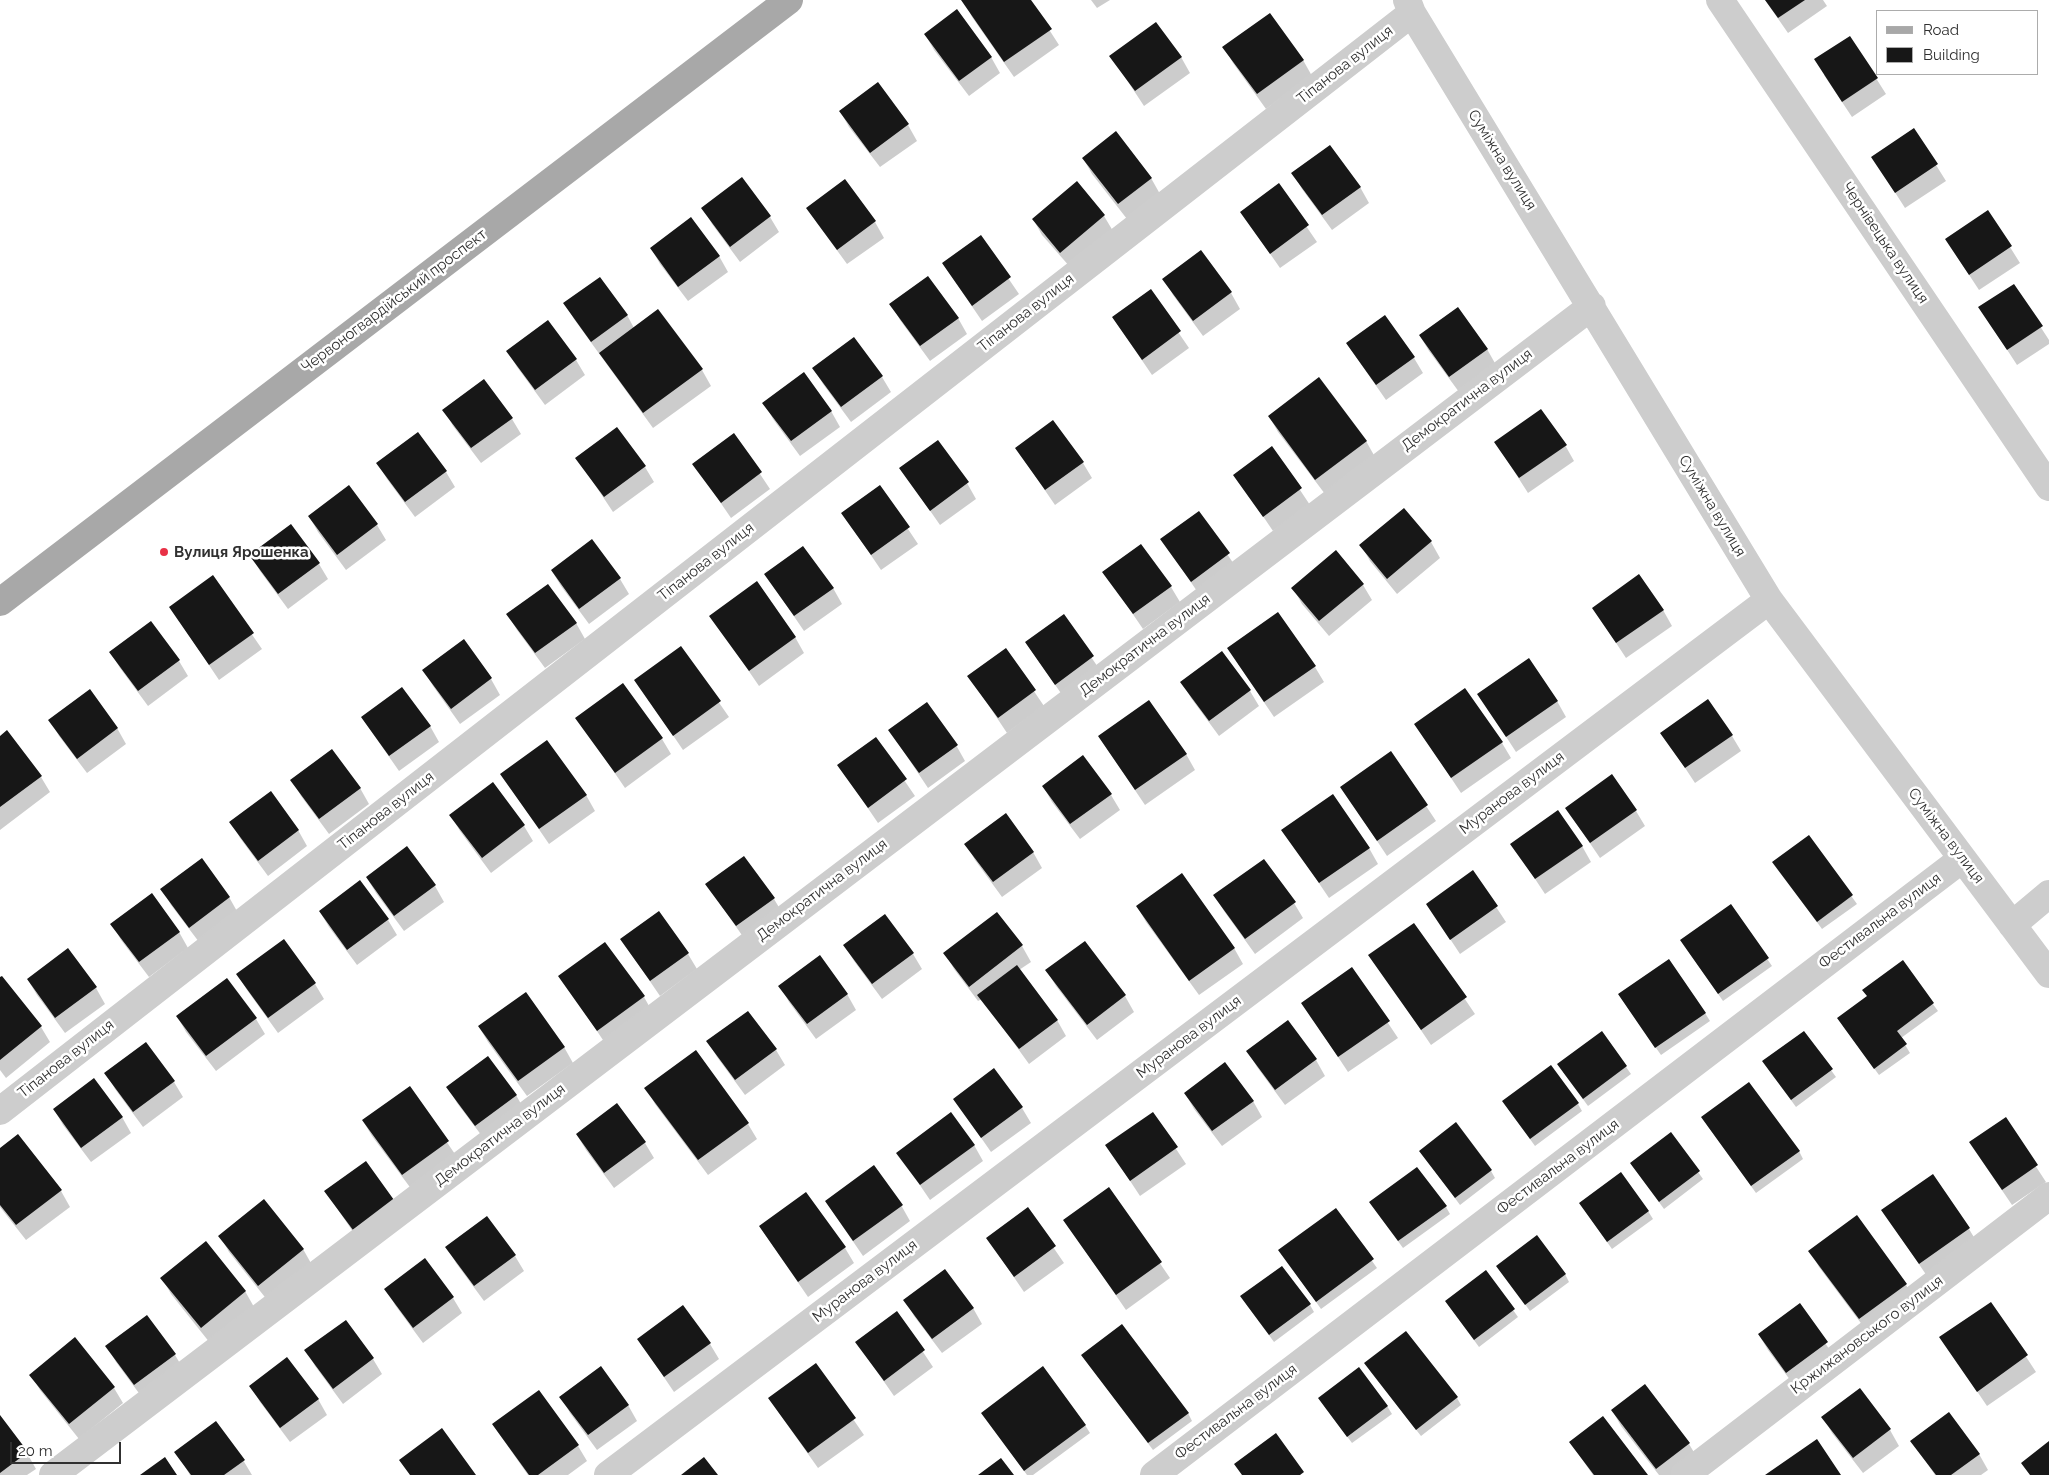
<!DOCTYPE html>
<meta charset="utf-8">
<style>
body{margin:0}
#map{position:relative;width:2049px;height:1475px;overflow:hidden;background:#fff;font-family:Raleway,sans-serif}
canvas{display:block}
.legend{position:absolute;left:1876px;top:10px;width:162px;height:65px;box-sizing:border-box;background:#fff;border:1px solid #acacac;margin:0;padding:6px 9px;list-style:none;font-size:15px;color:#303030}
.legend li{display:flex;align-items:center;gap:10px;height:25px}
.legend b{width:25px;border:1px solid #acacac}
.scale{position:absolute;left:10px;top:1442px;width:111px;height:22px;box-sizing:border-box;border:2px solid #303030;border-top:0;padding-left:6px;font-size:15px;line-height:18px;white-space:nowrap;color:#303030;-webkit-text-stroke:4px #fff;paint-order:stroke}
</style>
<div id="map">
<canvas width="2049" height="1475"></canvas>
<ul class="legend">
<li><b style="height:6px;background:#a8a8a8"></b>Road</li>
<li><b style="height:14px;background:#171717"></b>Building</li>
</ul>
<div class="scale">20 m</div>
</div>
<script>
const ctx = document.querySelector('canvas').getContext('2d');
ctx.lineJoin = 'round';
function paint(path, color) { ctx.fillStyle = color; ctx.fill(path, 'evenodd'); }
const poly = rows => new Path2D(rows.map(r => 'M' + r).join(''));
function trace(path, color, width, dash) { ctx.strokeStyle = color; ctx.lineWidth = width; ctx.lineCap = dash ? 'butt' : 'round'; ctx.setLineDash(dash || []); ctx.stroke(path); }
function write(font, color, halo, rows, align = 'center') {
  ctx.font = font + ' Raleway,sans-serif'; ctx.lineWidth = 5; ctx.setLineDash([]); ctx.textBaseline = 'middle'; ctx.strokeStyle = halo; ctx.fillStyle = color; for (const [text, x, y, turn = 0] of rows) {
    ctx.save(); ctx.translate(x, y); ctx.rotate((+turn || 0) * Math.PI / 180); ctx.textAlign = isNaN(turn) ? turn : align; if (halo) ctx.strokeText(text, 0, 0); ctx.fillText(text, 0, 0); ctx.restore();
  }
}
const shadow = poly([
 [965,0,1030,0,1059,45,1014,77,972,17,964,1],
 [1091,0,1110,0,1097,8],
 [1765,0,1823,0,1827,6,1788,33],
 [925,34,991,57,1000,73,969,96,934,50],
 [1850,37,1886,94,1852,117,1824,75],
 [1224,47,1303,60,1312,76,1266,109,1233,63],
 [1111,56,1181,57,1190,73,1144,106],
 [840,111,908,125,917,141,880,167,849,127],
 [1914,130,1946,181,1905,208,1882,172],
 [1083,158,1151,178,1160,194,1127,219,1092,174],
 [1293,173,1360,187,1369,203,1332,230,1302,189],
 [742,179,770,217,779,232,740,262,712,224,703,208],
 [845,181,875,222,884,238,847,264,817,223,808,208],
 [1278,185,1317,242,1280,268,1241,212],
 [1988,212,2020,263,1979,290,1956,255],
 [1104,216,1113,231,1070,267,1042,235,1033,219],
 [980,237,1019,294,982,321,943,264],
 [651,248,719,256,728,272,688,301,660,264],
 [1201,252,1231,293,1240,309,1203,336,1173,295,1164,279],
 [2014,286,2049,340,2049,344,2017,365,1980,308],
 [1150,291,1189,348,1152,375,1113,318],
 [565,303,627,315,634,328,657,311,702,370,711,386,653,428,574,319],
 [891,304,958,318,967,334,930,361,900,320],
 [1420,336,1487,349,1496,365,1459,392,1429,351],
 [1347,344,1414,358,1423,373,1386,400],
 [508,352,576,360,585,375,545,405,517,367],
 [814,369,882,377,891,392,851,422,823,384],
 [764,403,831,411,840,427,800,456,773,419],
 [444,410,512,419,521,434,481,463,453,426],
 [1269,416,1366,441,1375,457,1325,494,1278,432],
 [734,435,770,489,731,518,694,464],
 [1496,443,1565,445,1574,461,1528,493],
 [1016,448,1083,463,1092,478,1055,505],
 [1272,448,1310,505,1273,531,1235,475],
 [577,458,645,467,654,482,613,512],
 [378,464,446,472,455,487,415,517,387,479],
 [901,469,967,483,976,499,940,525],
 [349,487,377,525,386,540,346,570,318,532,309,516],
 [880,487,918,544,881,570,843,514],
 [1404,510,1431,542,1440,558,1397,594,1370,561,1361,545],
 [1199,513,1238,570,1201,597,1162,540],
 [251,555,319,564,328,579,288,609,260,571],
 [552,571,620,579,629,594,589,624,561,586],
 [1104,572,1171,587,1180,602,1143,629],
 [765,574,833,588,842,604,804,631],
 [212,577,262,649,219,680,170,607],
 [1363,585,1372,600,1329,636,1302,604,1293,588],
 [1593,608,1663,610,1672,626,1626,658],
 [508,615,576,623,585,639,545,668,517,630],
 [711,616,795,637,804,653,759,686],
 [1063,616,1102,673,1065,699,1026,643],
 [463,641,491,679,500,695,460,724,433,686,424,671],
 [681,648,729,717,683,750,636,681],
 [1006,650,1044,706,1007,733,969,676],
 [111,653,179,661,188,676,148,706,120,668],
 [1238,664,1315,667,1324,682,1274,717],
 [1182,682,1250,691,1259,706,1219,736,1191,698],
 [1479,695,1557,701,1566,717,1516,752],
 [362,718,430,726,439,742,399,771],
 [577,718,662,739,671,754,625,788],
 [50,720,117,728,126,744,87,773,59,736],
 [1416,725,1502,743,1511,758,1461,793],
 [890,731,956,745,965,761,928,788],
 [1662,733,1732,736,1741,751,1695,783],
 [0,737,41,777,50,792,0,830],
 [1099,737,1186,754,1195,770,1145,805],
 [876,739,915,796,878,823,839,766],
 [1391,753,1436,821,1387,856,1342,788],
 [501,774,586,795,595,811,549,844],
 [292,780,360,788,369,804,329,834,301,796],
 [493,784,524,826,533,841,491,873,460,831,451,816],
 [1043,786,1111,795,1120,810,1080,839,1052,802],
 [1566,808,1636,811,1645,826,1600,858],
 [231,822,298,830,307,846,268,876,240,838],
 [1283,830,1369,848,1378,864,1329,898],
 [1809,837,1857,904,1822,929,1778,869],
 [966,844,1033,852,1042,868,1002,897,975,860],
 [1512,844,1582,846,1591,862,1545,894],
 [407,848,435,886,444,902,404,931,376,893,367,878],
 [1473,872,1506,922,1460,954,1427,904],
 [360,882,388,920,397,935,357,965,329,927,320,912],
 [707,885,774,899,783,914,746,941],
 [162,889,229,897,238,913,199,942,171,905],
 [1215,896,1294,903,1303,918,1255,954,1224,911],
 [1137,906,1234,948,1243,964,1199,995,1146,922],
 [1731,906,1772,966,1723,1001,1686,948],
 [997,914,1022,946,1031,962,1019,970,1057,1020,1066,1036,1029,1064,982,999,978,1001,954,969,945,953],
 [112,924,179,932,188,948,149,977,121,940],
 [1414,924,1475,1014,1431,1045,1370,955],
 [621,939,688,954,697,969,660,996],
 [1085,942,1125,996,1134,1012,1097,1040,1056,986,1047,971],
 [605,943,644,997,653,1013,607,1046,560,976],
 [845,946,913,954,922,969,882,999,854,961],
 [68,950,96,988,105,1004,65,1033,37,995,28,980],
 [1902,962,1938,1011,1901,1038,1910,1053,1879,1075,1843,1026,1868,997,1864,990],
 [1352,969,1398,1038,1348,1072,1303,1004],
 [238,975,315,984,324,999,278,1033,247,990],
 [0,979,41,1027,50,1042,6,1078,0,1070],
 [226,980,256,1019,265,1034,216,1071,186,1032,177,1016],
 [780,986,847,994,856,1010,816,1039,789,1002],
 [1619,995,1705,1013,1710,1021,1661,1055],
 [1288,1022,1316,1060,1325,1076,1285,1105,1257,1067,1248,1052],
 [479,1027,564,1047,573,1063,527,1096,488,1042],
 [1602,1033,1631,1074,1588,1106,1563,1072],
 [1804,1033,1836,1077,1796,1107,1768,1069],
 [708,1042,776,1050,785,1065,745,1095,717,1057],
 [106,1073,174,1082,183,1097,143,1127,115,1089],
 [409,1087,457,1157,412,1190,372,1136,363,1121],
 [448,1087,516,1095,525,1111,485,1140,457,1103],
 [646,1088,748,1124,757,1139,708,1175,655,1104],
 [1185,1093,1253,1101,1262,1117,1222,1146,1194,1109],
 [954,1099,1022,1108,1031,1123,991,1152],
 [1578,1104,1582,1111,1535,1146,1508,1109],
 [54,1109,122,1117,131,1133,91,1162,63,1125],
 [1153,1114,1186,1164,1140,1196,1107,1146],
 [2005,1119,2046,1182,2012,1205,1980,1158],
 [1707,1125,1799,1151,1803,1159,1756,1193],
 [1671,1134,1703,1179,1664,1209,1631,1164],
 [577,1135,645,1143,654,1158,614,1188,586,1150],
 [18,1136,61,1191,70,1207,26,1240,0,1207,0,1150],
 [974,1145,983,1161,930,1200,898,1153],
 [1420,1151,1491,1171,1495,1178,1460,1205],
 [366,1162,362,1245,326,1192],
 [1109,1189,1170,1278,1126,1310,1064,1220],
 [806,1194,845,1248,854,1263,808,1297,760,1227],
 [826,1202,901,1205,910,1221,863,1256],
 [1446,1207,1450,1214,1403,1248,1375,1210],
 [1027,1209,1064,1263,1024,1292,988,1239],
 [1336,1210,1377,1268,1321,1309,1280,1251],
 [1585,1211,1648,1211,1653,1219,1612,1249],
 [1883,1211,1969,1229,1978,1244,1929,1279],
 [1857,1217,1906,1285,1915,1300,1869,1334,1819,1267,1810,1251],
 [220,1236,303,1249,312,1265,268,1301,229,1252],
 [447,1247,515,1256,524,1271,484,1301,456,1263],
 [425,1260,453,1298,462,1313,423,1343,395,1305,386,1289],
 [1486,1272,1518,1317,1479,1347,1446,1302],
 [1502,1273,1565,1274,1569,1282,1530,1311],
 [162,1278,245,1291,254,1307,210,1343,171,1294],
 [905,1300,973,1308,982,1324,942,1353,914,1316],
 [1991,1303,2036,1372,1987,1406,1941,1338],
 [1246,1304,1310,1305,1314,1312,1274,1342],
 [1799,1305,1836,1359,1796,1388,1768,1350,1759,1335],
 [897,1313,933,1367,894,1396,857,1343],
 [346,1321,373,1359,382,1374,343,1404,315,1366,306,1350],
 [75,1339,114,1388,123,1403,79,1439,40,1390,31,1375],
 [638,1339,710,1344,719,1359,674,1392],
 [107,1346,175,1355,184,1370,144,1400,116,1362],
 [1087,1362,1188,1413,1192,1421,1153,1450],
 [816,1365,864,1435,818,1468,779,1413,770,1398],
 [1370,1371,1457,1398,1461,1405,1421,1436],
 [1644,1386,1689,1444,1698,1459,1678,1475,1659,1475,1621,1426,1612,1410],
 [251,1387,318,1399,327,1415,290,1442,260,1402],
 [1859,1390,1890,1430,1899,1446,1863,1473,1832,1433,1823,1417],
 [539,1392,578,1446,587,1461,568,1475,528,1475,493,1425],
 [561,1397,628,1405,637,1421,597,1450,570,1413],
 [1324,1406,1387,1406,1392,1414,1352,1443],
 [982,1413,1085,1425,1090,1433,1033,1475,1027,1475],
 [0,1417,27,1453,36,1469,27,1475,0,1475],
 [1912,1441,1979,1454,1988,1470,1981,1475,1935,1475],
 [1570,1442,1646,1475,1593,1475],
 [176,1452,243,1460,252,1475,190,1475]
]);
const building = poly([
 [961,0,1031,0,1052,29,1004,62],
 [1765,0,1805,0,1778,18],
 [957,9,992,57,959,81,924,34],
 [1270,13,1304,60,1257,94,1222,47],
 [1156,22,1182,57,1135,91,1109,56],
 [1850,36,1878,78,1842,102,1814,59],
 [878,82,909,124,870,153,839,111],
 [1914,128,1938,164,1895,193,1871,157],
 [1116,131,1152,178,1118,204,1082,158],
 [1330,145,1361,187,1322,215,1291,173],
 [742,177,771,216,730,247,701,208],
 [845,179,876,221,837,250,806,208],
 [1077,181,1105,215,1060,253,1032,219],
 [1279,183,1309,225,1270,254,1240,212],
 [1988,210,2012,246,1969,275,1945,239],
 [691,217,720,256,678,287,650,248],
 [981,235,1011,277,972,306,942,263],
 [1201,250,1232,292,1193,321,1162,279],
 [928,276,959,318,920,346,889,304],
 [600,277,628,315,591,342,563,303],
 [2014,284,2043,326,2007,350,1978,307],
 [1151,289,1181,331,1142,360,1112,317],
 [1458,307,1488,349,1449,377,1419,335],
 [658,309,703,369,643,413,599,353],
 [1385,315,1415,357,1376,385,1346,343],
 [548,320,577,359,535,390,506,351],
 [854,337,883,376,841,407,812,368],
 [804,372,832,411,791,441,762,403],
 [1319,377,1367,441,1315,480,1268,416],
 [484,379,513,418,471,448,442,410],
 [1541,409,1567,445,1519,478,1494,442],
 [1053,420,1084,462,1045,490,1015,448],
 [617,427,646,466,604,497,575,458],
 [418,432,447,471,405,502,376,463],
 [734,433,762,472,721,503,692,464],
 [938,440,969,482,930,511,899,468],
 [1272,446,1302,488,1263,517,1233,475],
 [349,485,378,524,337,555,308,516],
 [880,485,910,527,871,555,841,513],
 [1404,508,1432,541,1387,579,1359,545],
 [1199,511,1230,553,1191,582,1160,539],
 [291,524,320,563,278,594,249,555],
 [592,539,621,578,579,609,551,570],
 [1141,544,1172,586,1133,614,1102,572],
 [803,546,834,588,794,616,764,574],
 [1336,550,1364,584,1319,621,1291,588],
 [1639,574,1664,610,1616,643,1592,608],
 [213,575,254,633,209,665,169,607],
 [757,581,796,637,749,671,709,616],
 [548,584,577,623,535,653,506,614],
 [1278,612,1316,666,1264,702,1227,648],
 [1064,614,1094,656,1055,685,1025,642],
 [151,621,180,660,138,691,109,652],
 [464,639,492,678,451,709,422,670],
 [681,646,721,701,673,736,634,680],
 [1006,648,1036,690,998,718,967,676],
 [1222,651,1251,690,1209,721,1180,682],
 [1529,658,1558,701,1506,737,1477,694],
 [623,683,663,738,615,773,575,718],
 [402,687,431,726,389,756,361,717],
 [1465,688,1503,742,1451,778,1414,724],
 [90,689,118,728,77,759,48,720],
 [1708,699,1733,735,1685,768,1660,733],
 [1149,700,1187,754,1135,790,1098,736],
 [927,702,958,745,919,773,888,730],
 [7,730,42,776,0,807,0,736],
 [876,737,907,779,868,808,837,765],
 [547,740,587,795,539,829,500,774],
 [332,749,361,788,319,819,290,780],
 [1391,751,1428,805,1377,841,1340,787],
 [1083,755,1112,794,1070,824,1042,786],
 [1612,774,1637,810,1590,843,1565,808],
 [493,782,525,825,482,858,449,815],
 [271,791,299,830,258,861,229,822],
 [1333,794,1370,848,1319,883,1281,830],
 [1558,810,1583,846,1535,879,1510,844],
 [1006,813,1034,852,993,882,964,844],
 [1809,835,1853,895,1817,922,1772,862],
 [407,846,436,885,394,916,366,877],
 [744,856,775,898,736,926,705,884],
 [202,858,230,897,189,928,160,889],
 [1264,859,1296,902,1245,939,1213,895],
 [1473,870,1498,906,1450,940,1426,904],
 [1182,873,1235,948,1189,981,1136,906],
 [360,880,389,919,347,950,319,911],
 [152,893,180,932,139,962,110,924],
 [1731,904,1769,958,1718,994,1680,940],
 [659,911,689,953,650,981,620,939],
 [997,912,1023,945,969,987,943,953],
 [885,914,914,953,872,984,843,945],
 [1414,923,1467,997,1421,1030,1368,955],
 [284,939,316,983,268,1018,236,974],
 [1085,941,1126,995,1087,1025,1045,970],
 [605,942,645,996,597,1031,558,976],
 [68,948,97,987,55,1018,27,979],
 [820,955,848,994,807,1024,778,986],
 [1669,959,1706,1013,1655,1048,1618,994],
 [1903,960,1934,1003,1897,1031,1907,1044,1874,1069,1837,1018,1867,996,1862,990],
 [1017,965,1058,1020,1019,1049,977,995],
 [1352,967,1390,1021,1338,1057,1301,1003],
 [2,976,42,1026,0,1060,0,977],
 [227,978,257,1018,206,1056,176,1016],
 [526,992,565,1047,518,1081,478,1026],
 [748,1011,777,1049,735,1080,706,1041],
 [1288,1020,1317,1059,1275,1090,1246,1051],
 [1602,1031,1627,1066,1583,1099,1557,1064],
 [1804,1031,1833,1069,1791,1100,1762,1061],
 [146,1042,175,1081,133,1112,104,1073],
 [696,1050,749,1123,698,1160,644,1088],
 [488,1056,517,1095,475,1126,446,1087],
 [1225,1062,1254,1101,1212,1131,1184,1093],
 [1551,1065,1579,1103,1530,1139,1502,1101],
 [994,1068,1023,1107,981,1138,953,1099],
 [94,1078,123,1117,81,1148,53,1109],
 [1749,1082,1800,1151,1751,1186,1701,1117],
 [410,1086,449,1141,402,1175,362,1120],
 [617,1103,646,1142,604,1173,576,1134],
 [951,1112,975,1145,920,1185,896,1153],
 [1153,1112,1178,1147,1130,1181,1105,1145],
 [2006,1117,2038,1165,2002,1190,1969,1142],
 [1456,1122,1492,1170,1455,1198,1419,1151],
 [1671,1132,1700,1171,1659,1202,1630,1163],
 [18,1134,62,1190,16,1225,0,1205,0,1148],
 [366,1161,394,1200,353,1230,324,1191],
 [874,1165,903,1205,853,1241,825,1201],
 [1417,1167,1447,1206,1398,1241,1369,1202],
 [1621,1172,1649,1211,1607,1242,1579,1203],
 [1933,1174,1970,1228,1919,1264,1881,1210],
 [1109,1187,1162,1262,1116,1295,1063,1220],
 [806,1192,846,1247,798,1282,759,1226],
 [264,1199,304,1249,258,1286,218,1236],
 [1028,1207,1056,1246,1014,1277,986,1238],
 [1336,1208,1374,1259,1316,1302,1278,1250],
 [1857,1215,1907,1284,1859,1319,1808,1251],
 [487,1216,516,1255,474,1286,445,1247],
 [1537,1235,1566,1274,1525,1305,1496,1266],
 [206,1241,246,1291,201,1328,160,1278],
 [425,1258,454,1297,413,1328,384,1289],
 [1282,1266,1311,1304,1269,1335,1240,1296],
 [945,1269,974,1308,932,1339,903,1300],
 [1486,1270,1515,1309,1474,1340,1445,1301],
 [1991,1302,2028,1355,1977,1392,1939,1337],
 [1800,1303,1828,1342,1786,1373,1758,1334],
 [683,1305,711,1343,664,1377,637,1339],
 [897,1311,925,1350,884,1381,855,1342],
 [147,1315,176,1354,134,1385,105,1346],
 [346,1320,374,1358,333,1389,304,1350],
 [1122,1324,1189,1413,1148,1443,1081,1355],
 [1406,1331,1458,1397,1416,1430,1364,1363],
 [75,1337,115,1387,69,1424,29,1375],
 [287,1357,319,1399,280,1428,249,1386],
 [816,1363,856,1418,808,1453,768,1398],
 [601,1366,629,1405,588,1435,559,1397],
 [1043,1366,1086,1425,1024,1471,981,1413],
 [1359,1367,1388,1406,1347,1437,1318,1398],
 [1645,1384,1690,1443,1656,1469,1611,1410],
 [1860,1388,1891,1429,1853,1458,1821,1417],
 [539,1390,579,1445,538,1475,529,1475,492,1424],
 [1949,1412,1980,1454,1951,1475,1936,1475,1910,1441],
 [0,1415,28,1452,0,1473],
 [1603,1416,1648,1475,1594,1475,1569,1442],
 [216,1421,245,1460,224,1475,191,1475,174,1452],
 [442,1428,476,1475,410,1475,399,1460],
 [1276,1433,1304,1472,1300,1475,1242,1475,1234,1464],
 [1817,1439,1841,1475,1765,1475],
 [2049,1441,2049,1475,2030,1475,2021,1463],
 [165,1457,177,1475,140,1475],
 [704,1457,718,1475,681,1475],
 [1001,1458,1014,1475,978,1475]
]);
const minor = poly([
 [1407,0,1412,13,1769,600,2049,974],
 [1720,0,2049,487],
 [2012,925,2049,894],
 [0,1111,1412,13],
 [53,1475,1592,306],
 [608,1475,1769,600],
 [1154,1475,1962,859],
 [1685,1475,2049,1196]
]);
const major = poly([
 [0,602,789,0]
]);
const markers = [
 [164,552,5,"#e83146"]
];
const streetNames = [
 ["Тіпанова вулиця",1345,65,-38],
 ["Суміжна вулиця",1502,160,58],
 ["Чернівецька вулиця",1885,243,56],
 ["Червоногвардійський проспект",394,301,-37],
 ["Тіпанова вулиця",1026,313,-38],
 ["Демократична вулиця",1467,400,-37],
 ["Суміжна вулиця",1712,506,59],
 ["Тіпанова вулиця",706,562,-38],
 ["Демократична вулиця",1145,645,-37],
 ["Муранова вулиця",1512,793,-37],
 ["Тіпанова вулиця",386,811,-38],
 ["Суміжна вулиця",1946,836,53],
 ["Демократична вулиця",822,890,-37],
 ["Фестивальна вулиця",1880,921,-37],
 ["Муранова вулиця",1189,1037,-37],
 ["Тіпанова вулиця",66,1059,-38],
 ["Демократична вулиця",500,1135,-37],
 ["Фестивальна вулиця",1558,1167,-37],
 ["Муранова вулиця",865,1281,-37],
 ["Кржижановського вулиця",1867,1335,-37],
 ["Фестивальна вулиця",1236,1412,-37]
];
const poiNames = [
 ["Вулиця Ярошенка",174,552]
];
paint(shadow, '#0003');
paint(building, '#171717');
trace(minor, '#cdcdcd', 28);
trace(major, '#a8a8a8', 28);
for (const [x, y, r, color] of markers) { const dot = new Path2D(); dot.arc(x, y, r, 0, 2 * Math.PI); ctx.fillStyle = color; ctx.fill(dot); trace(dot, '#fff', 2); }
write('15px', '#303030', '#fff', streetNames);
write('bold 15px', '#303030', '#fff', poiNames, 'left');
</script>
